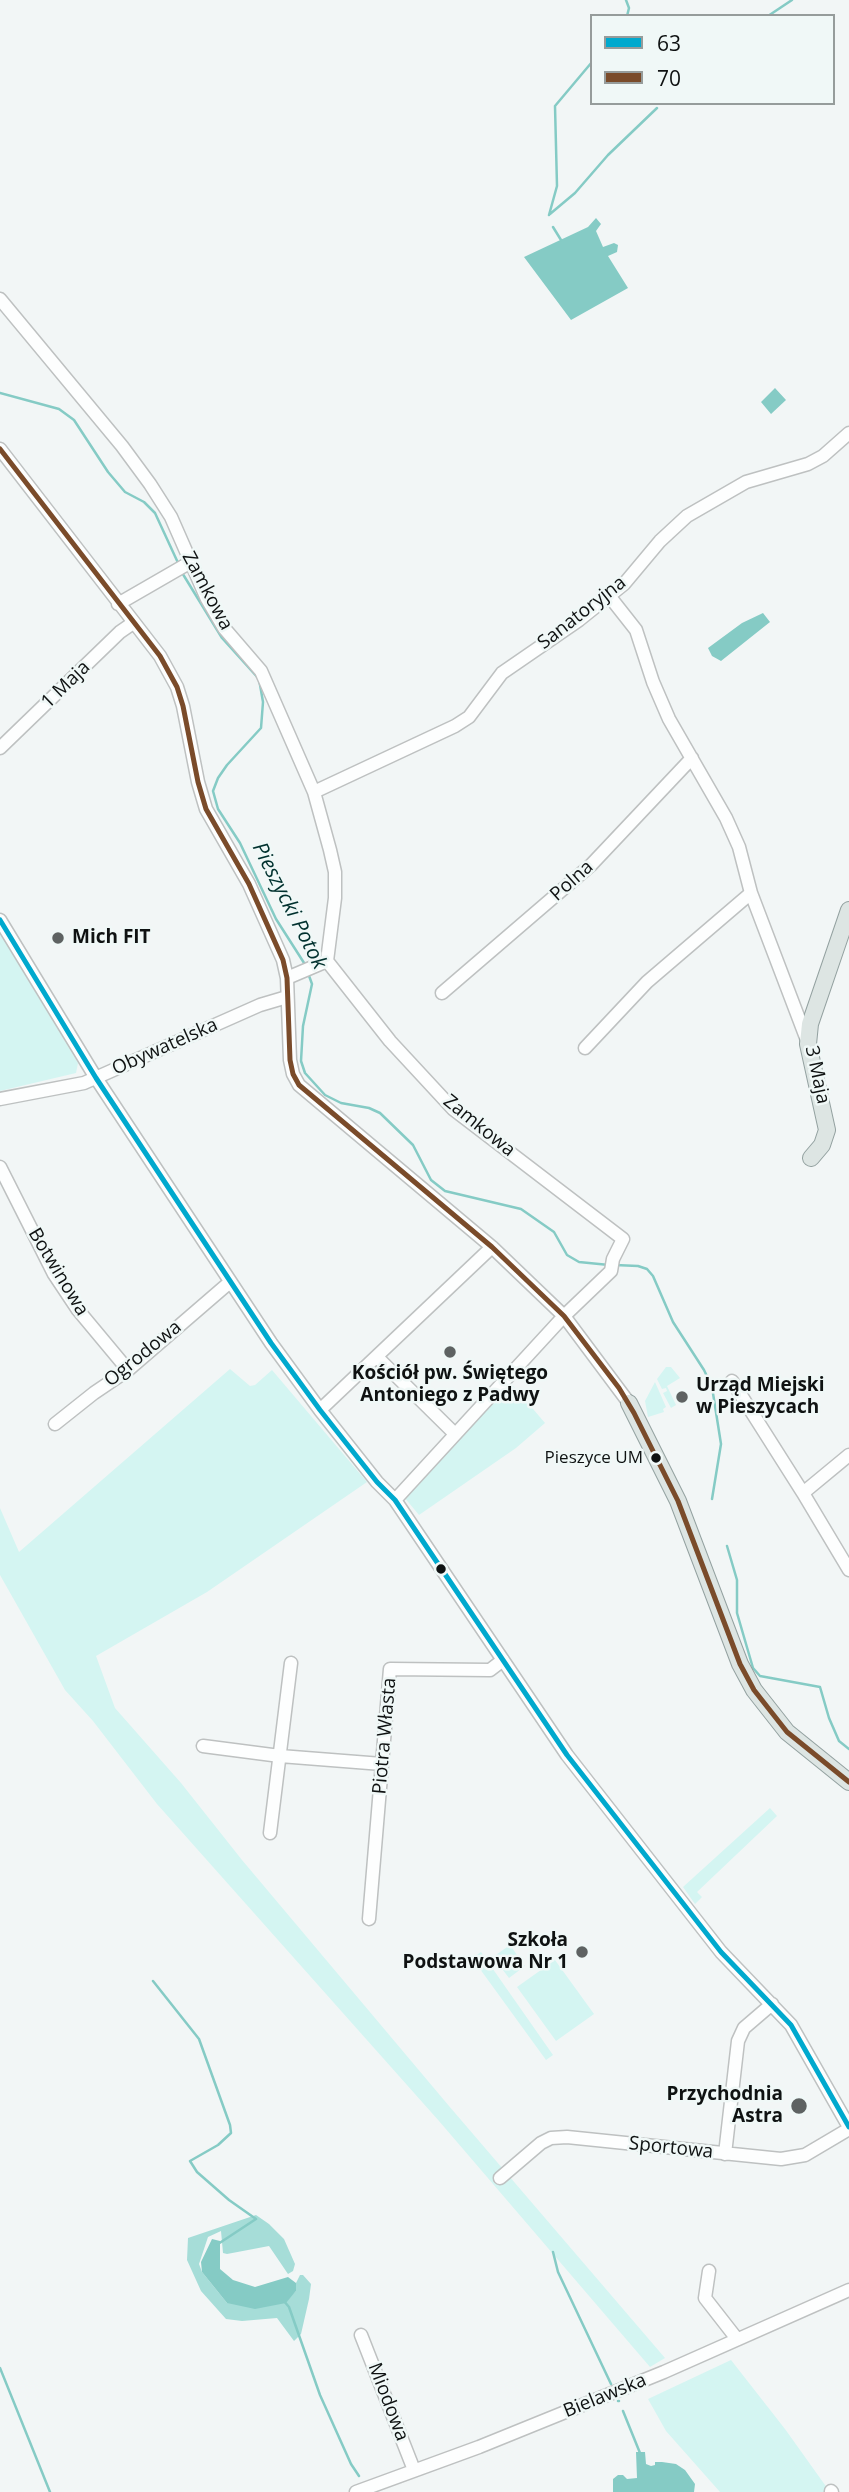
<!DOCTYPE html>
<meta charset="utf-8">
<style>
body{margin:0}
#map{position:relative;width:849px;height:2492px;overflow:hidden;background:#f2f6f6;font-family:"Open Sans",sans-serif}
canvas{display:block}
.legend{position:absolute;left:590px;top:14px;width:245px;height:91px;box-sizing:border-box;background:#f0f8f7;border:2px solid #969c9b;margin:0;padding:9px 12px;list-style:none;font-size:21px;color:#0f1212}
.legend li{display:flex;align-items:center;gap:14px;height:35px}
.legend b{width:35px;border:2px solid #969c9b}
</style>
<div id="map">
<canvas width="849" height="2492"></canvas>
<ul class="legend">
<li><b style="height:9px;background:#00a9ce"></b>63</li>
<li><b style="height:9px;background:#7a4b2a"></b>70</li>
</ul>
</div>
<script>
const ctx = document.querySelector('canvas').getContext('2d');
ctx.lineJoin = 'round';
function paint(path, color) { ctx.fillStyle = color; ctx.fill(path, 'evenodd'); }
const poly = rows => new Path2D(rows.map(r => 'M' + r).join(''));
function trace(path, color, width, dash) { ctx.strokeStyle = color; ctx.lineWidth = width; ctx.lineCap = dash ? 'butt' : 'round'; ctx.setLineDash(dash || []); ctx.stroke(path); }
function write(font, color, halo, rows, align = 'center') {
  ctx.font = font + ' "Open Sans",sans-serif'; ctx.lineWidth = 5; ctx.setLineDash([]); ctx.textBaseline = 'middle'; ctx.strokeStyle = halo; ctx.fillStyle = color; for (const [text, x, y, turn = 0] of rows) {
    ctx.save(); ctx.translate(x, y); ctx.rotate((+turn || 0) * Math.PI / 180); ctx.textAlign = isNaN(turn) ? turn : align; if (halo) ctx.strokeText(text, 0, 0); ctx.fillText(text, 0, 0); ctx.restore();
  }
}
const green = poly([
 [0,933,78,1063,76,1073,0,1091],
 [666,1367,671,1367,680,1378,667,1386,676,1405,671,1408,663,1393,667,1391,666,1388,662,1389,657,1379],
 [230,1369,250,1386,255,1385,272,1370,367,1482,207,1592,96,1656,115,1708,181,1783,242,1860,449,2106,665,2358,650,2367,439,2121,157,1804,93,1721,65,1690,0,1575,0,1508,19,1552],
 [510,1382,545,1423,516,1448,419,1515,404,1497],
 [655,1382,666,1407,663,1409,664,1412,648,1417,645,1401],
 [770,1808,777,1816,697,1892,702,1897,695,1904,683,1887],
 [510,1945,525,1966,509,1978,493,1957],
 [481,1952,553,2055,546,2060,472,1958],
 [555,1960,594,2014,556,2041,517,1987],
 [731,2360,785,2429,830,2492,720,2492,666,2431,648,2399]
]);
const forest = poly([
 [256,2215,269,2224,284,2239,295,2264,293,2271,288,2274,269,2246,227,2254,223,2253,221,2231,208,2237,199,2264,202,2272,227,2303,285,2303,296,2291,296,2283,300,2275,303,2275,311,2284,309,2299,301,2334,294,2341,277,2318,242,2321,226,2319,201,2291,187,2260,188,2238]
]);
const water = poly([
 [596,218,601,224,596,231,603,247,614,243,618,245,617,252,608,256,628,288,571,320,524,257,588,227],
 [775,388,786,400,771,414,761,402],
 [763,613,770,622,721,661,712,656,708,648,742,623],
 [212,2239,220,2241,220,2269,233,2280,255,2287,288,2277,296,2283,296,2291,286,2303,255,2309,227,2303,202,2272,201,2262],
 [636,2452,645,2452,646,2464,651,2466,655,2465,655,2462,662,2462,676,2464,685,2470,695,2484,694,2492,613,2492,613,2479,618,2475,623,2475,627,2479,637,2478]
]);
const stream = poly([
 [626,0,629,8,627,16],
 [768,16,792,0],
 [550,214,575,193,608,155,657,108],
 [549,215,557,186,555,106,592,62],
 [553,227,561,240],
 [0,393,59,409,74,420,108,472,125,492,144,502,155,513,179,565],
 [181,571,222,638,259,679,263,702,261,728,227,765,218,778,213,791,218,809,240,843,276,919,306,966],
 [308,973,312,984,303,1026,301,1061,305,1073,325,1095,341,1103,369,1108,380,1113,413,1145,431,1180,445,1191,521,1209,554,1232,567,1255,579,1262,609,1265],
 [615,1265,638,1266,647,1269,653,1276,673,1322,704,1370,712,1387,721,1444,712,1499],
 [727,1546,737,1580,737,1613,753,1668,760,1676,820,1687,829,1718,839,1741,849,1749],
 [153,1981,199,2039,230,2125,231,2133,218,2145,190,2161,197,2172,229,2200,256,2219,218,2244],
 [553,2252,558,2272,611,2384],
 [283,2300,289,2307,320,2395,351,2464,359,2476],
 [0,2368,50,2492],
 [618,2401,619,2401],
 [623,2411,640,2453]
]);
const minor = poly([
 [0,299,122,446,150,484,171,517,207,599,224,628,261,671,314,792,330,850,335,872,335,898,327,961,390,1041,453,1109,623,1239,613,1259,611,1271,564,1316,395,1500],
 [0,449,160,656,177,687,183,706,198,782,206,809,249,884,283,960,287,978,290,1060,293,1074,299,1085,492,1247,564,1316,629,1403],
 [610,597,636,630,653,682,669,719,726,818,739,847,751,893,807,1040],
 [118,604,189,563],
 [0,748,120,632,133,623],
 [314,792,455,726,469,717,502,673,579,620,624,584,660,541,687,516,746,482,808,464,823,456,849,433],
 [0,920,96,1078,271,1343,320,1410,377,1482,395,1500,567,1755,721,1952,791,2025,849,2127],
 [287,978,327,961],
 [442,993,591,865,692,758],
 [585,1048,647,982,751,893],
 [0,1099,84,1083,260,1005,287,997],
 [0,1167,54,1274,78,1310,128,1370],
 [377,1357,455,1434],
 [732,1381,803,1493,849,1570],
 [320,1410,492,1247],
 [55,1424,94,1393,128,1370,230,1282],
 [803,1493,849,1455],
 [203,1746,280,1756,382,1764],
 [270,1833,291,1663],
 [369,1919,390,1669,490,1670,503,1660],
 [725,2154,738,2041,744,2028,772,2004],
 [500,2178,541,2143,551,2138,567,2137,781,2159,805,2155,849,2129],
 [709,2271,705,2298,737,2339],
 [361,2335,414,2470],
 [831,2491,832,2492],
 [356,2492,479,2447,664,2372,849,2290]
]);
const major = poly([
 [811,1158,822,1145,827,1130,808,1044,810,1024,849,910],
 [629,1403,678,1501,740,1664,754,1690,787,1732,849,1782]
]);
const bus1 = poly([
 [0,920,96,1078,271,1343,320,1410,377,1482,395,1500,567,1755,721,1952,791,2025,849,2127]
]);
const bus2 = poly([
 [0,449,160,656,177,687,183,706,198,782,206,809,249,884,283,960,287,978,290,1060,293,1074,299,1085,492,1247,564,1316,619,1388,634,1413,678,1501,740,1664,754,1690,787,1732,849,1782]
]);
const markers = [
 [58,938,7,"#5e6262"],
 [450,1352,7,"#5e6262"],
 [682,1397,7,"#5e6262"],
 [656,1458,6,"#0f1212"],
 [441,1569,6,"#0f1212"],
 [582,1952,7,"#5e6262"],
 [799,2106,9,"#5e6262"]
];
const busNames = [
 ["Pieszyce UM",643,1458]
];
const streetNames = [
 ["Zamkowa",207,591,62],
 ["Sanatoryjna",582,613,-38],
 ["1 Maja",66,685,-44],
 ["Polna",572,881,-42],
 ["Obywatelska",165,1047,-24],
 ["3 Maja",817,1075,78],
 ["Zamkowa",479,1126,39],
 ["Botwinowa",58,1272,59],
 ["Ogrodowa",143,1354,-39],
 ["Piotra Własta",385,1736,-85],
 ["Sportowa",671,2148,6],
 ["Bielawska",605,2396,-22],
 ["Miodowa",388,2402,69]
];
const poiNames = [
 ["Mich FIT",72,938],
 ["Kościół pw. Świętego",450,1374,"center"],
 ["Antoniego z Padwy",450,1396,"center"],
 ["Urząd Miejski",696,1386],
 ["w Pieszycach",696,1408],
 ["Szkoła",568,1941,"right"],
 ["Podstawowa Nr 1",568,1963,"right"],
 ["Przychodnia",783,2095,"right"],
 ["Astra",783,2117,"right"]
];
const waterNames = [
 ["Pieszycki Potok",289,906,63]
];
paint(green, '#d4f5f2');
paint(forest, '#a6ddd8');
paint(water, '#85cbc5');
trace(stream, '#85cbc5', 2.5);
trace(minor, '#bec1c1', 15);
trace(major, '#93a1a0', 18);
trace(minor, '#fdfefe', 12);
trace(major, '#dde5e3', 16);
trace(bus1, '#00a9ce', 5);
trace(bus2, '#7a4b2a', 5);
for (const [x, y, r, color] of markers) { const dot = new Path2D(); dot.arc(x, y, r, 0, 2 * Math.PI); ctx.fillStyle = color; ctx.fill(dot); trace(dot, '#f0f8f7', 2.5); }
write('17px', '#0f1212', '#f0f8f7', busNames, 'right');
write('19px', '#0f1212', '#f0f8f7', streetNames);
write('bold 19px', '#0f1212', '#f0f8f7', poiNames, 'left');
write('italic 21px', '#00312e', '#f0f8f7', waterNames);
</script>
